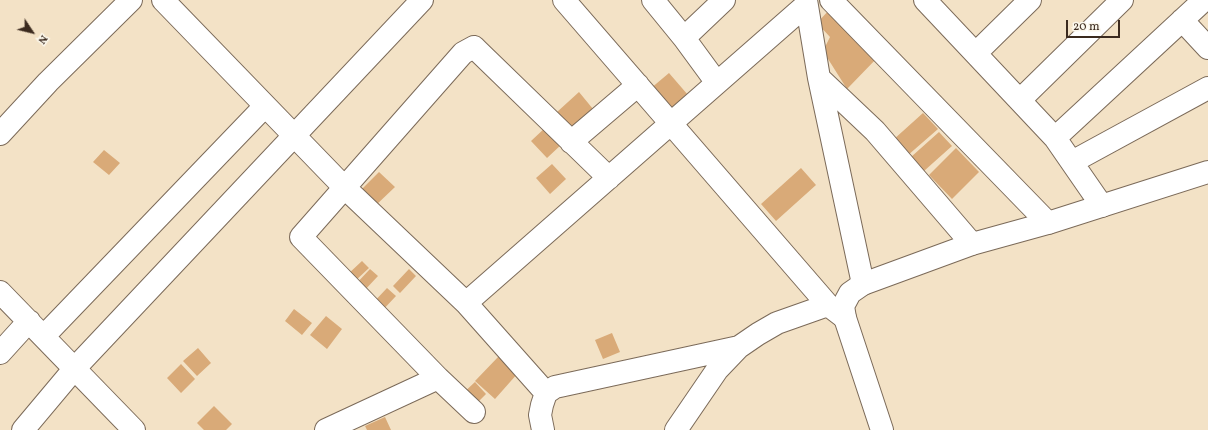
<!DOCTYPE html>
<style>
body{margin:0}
#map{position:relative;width:1208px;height:430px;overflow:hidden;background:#f3e2c6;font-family:Vollkorn,serif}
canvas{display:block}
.north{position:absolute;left:12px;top:12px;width:40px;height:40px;-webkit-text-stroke:3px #fbf7ec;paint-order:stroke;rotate:125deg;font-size:11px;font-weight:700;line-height:16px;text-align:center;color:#3b2a1e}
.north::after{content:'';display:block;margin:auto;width:14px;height:18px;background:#3b2a1e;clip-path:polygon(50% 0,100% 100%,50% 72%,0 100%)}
.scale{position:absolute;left:1066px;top:20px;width:54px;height:18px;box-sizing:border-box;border:2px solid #3b2a1e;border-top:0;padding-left:5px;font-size:12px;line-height:14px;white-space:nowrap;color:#3b2a1e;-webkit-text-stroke:3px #fbf7ec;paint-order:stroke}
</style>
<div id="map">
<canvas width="1208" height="430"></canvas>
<div class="north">N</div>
<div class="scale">20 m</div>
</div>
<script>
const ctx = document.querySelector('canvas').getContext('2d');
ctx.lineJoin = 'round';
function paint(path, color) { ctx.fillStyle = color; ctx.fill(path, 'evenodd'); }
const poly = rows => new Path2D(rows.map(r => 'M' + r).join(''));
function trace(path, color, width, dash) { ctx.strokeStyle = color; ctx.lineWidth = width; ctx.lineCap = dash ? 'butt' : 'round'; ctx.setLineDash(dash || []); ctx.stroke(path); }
const building = poly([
 [830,9,879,56,847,89,823,51,830,37,817,23],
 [669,73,688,95,670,111,650,89],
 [579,92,593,109,571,128,557,112],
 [923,113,938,129,907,156,893,140],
 [546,127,562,144,547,158,531,141],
 [939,132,952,146,924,171,911,157],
 [956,148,979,172,952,199,929,175],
 [104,150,120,163,109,175,93,162],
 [552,164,566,179,550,194,536,178],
 [801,168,816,185,776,221,761,204],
 [379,172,395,187,374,207,359,192],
 [362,261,369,268,354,282,347,275],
 [370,269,378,276,363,292,355,285],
 [409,269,416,276,400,293,393,286],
 [387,288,396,296,380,313,371,305],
 [294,309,312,323,302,335,285,321],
 [326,316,342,329,327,349,310,335],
 [612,333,620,352,603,359,595,340],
 [198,348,211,363,197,376,183,361],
 [499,356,518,373,495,399,475,381],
 [181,364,195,379,181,393,167,378],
 [475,382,486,394,472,408,460,396],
 [214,406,232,424,226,430,204,430,197,423],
 [385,417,391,430,367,430,365,426]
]);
const street = poly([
 [163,0,344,187,466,303,546,393],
 [564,0,828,305,845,318],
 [653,0,684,38,717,83],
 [806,0,819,78,863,284],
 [831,0,1048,223],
 [925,0,1055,138,1102,206],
 [1182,20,1208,48],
 [684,38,724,0],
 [976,53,1030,0],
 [819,78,875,131,972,244],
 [1020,100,1122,0],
 [0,134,48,82,131,0],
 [1055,138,1204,0],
 [571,142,638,85],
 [1072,162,1208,88],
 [0,292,134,430],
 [466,303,806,5],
 [44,336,265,106],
 [0,353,29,321],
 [438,378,474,412],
 [23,430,75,368,422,0],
 [326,430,438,378,301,237,463,53,474,47,478,51,609,178],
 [543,430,540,415,542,405,546,393,555,387,739,347],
 [676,430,717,370,739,347,758,334,777,323,828,305]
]);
const secondary = poly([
 [882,430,845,318,843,306,850,293,863,284,972,244,1048,223,1208,172]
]);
paint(building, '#d9aa78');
trace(street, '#7b6a59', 24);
trace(secondary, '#7b6a59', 24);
trace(street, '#fff', 22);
trace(secondary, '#fff', 22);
</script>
